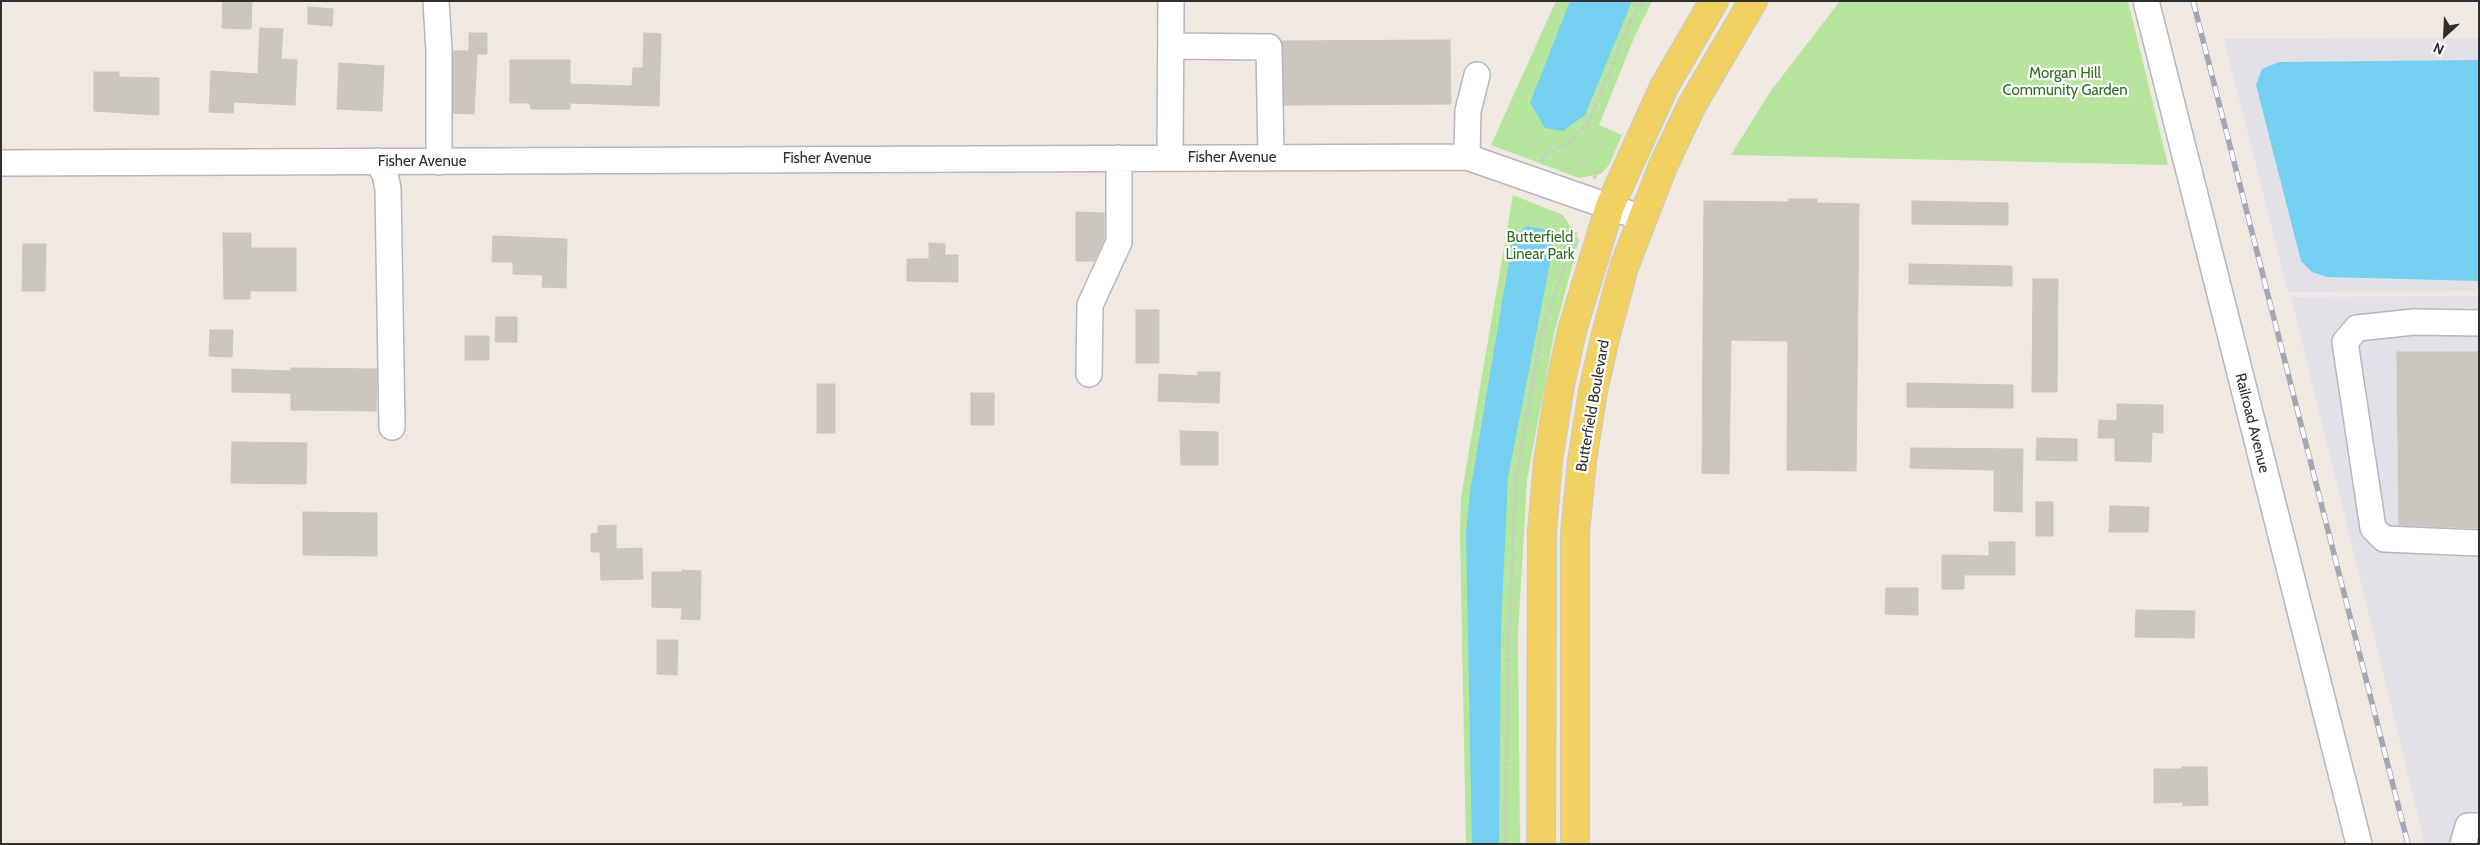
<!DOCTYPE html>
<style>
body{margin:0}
#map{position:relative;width:2480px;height:845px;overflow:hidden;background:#efe9e1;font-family:Cabin,sans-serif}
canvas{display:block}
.frame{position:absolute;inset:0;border:2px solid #2e2e2e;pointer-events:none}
.north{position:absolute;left:2420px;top:10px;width:50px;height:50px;-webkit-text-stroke:4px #fff;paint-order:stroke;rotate:205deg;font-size:14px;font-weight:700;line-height:20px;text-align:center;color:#2e2e2e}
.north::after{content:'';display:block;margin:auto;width:18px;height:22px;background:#2e2e2e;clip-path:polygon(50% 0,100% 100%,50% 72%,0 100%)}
</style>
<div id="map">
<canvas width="2480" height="845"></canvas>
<div class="frame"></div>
<div class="north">N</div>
</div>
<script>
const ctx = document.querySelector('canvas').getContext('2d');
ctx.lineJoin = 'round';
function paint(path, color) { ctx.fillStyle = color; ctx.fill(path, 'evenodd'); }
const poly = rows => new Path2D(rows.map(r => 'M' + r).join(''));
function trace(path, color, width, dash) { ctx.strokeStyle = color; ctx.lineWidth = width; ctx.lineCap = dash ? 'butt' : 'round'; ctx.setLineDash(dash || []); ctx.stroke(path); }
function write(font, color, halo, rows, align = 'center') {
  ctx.font = font + ' Cabin,sans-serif'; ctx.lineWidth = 4.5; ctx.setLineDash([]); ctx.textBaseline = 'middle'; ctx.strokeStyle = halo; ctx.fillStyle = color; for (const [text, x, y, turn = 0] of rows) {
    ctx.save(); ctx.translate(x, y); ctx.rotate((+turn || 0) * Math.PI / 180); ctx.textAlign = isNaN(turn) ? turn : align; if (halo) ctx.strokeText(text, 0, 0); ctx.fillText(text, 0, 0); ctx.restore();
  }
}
const industrial = poly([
 [2479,38,2479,291,2288,292,2224,39],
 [2479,296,2479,844,2425,844,2291,297]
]);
const green = poly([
 [1556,1,1652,1,1634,38,1599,125,1622,135,1609,165,1601,174,1579,178,1491,145],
 [1840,1,2128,1,2168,165,1731,155,1770,92],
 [1513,195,1563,215,1579,240,1554,334,1527,480,1518,634,1520,844,1466,844,1460,534,1461,498]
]);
const water = poly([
 [1570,1,1632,1,1585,115,1563,131,1545,128,1530,103],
 [2479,60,2479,281,2327,277,2312,272,2301,261,2256,85,2262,69,2279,62],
 [1526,226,1544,229,1553,248,1508,477,1501,629,1499,844,1472,844,1466,533,1470,492,1513,238]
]);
const building = poly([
 [223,1,252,1,251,29,222,28,223,1],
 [308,7,333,9,332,26,308,24,308,7],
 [260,28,283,29,281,59,297,60,295,105,234,102,233,113,209,112,211,71,258,74,260,28],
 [469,33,487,33,487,54,477,54,474,114,453,113,453,51,469,51,469,33],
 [644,33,661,34,659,106,570,103,570,109,531,109,530,103,510,103,510,60,570,60,570,84,632,86,633,68,643,68,644,33],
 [1450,40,1451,104,1284,105,1282,41,1450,40],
 [339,63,384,66,382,111,337,109,339,63],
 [94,72,119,72,119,77,159,78,159,115,94,111,94,72],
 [1789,199,1817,199,1817,203,1859,204,1856,471,1787,470,1788,341,1731,340,1729,474,1702,473,1704,201,1789,202,1789,199],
 [1912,201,2008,203,2008,225,1912,224,1912,201],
 [1076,212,1104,213,1104,240,1094,261,1076,261,1076,212],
 [223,233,251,233,251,248,296,248,296,291,250,291,250,299,224,299,223,233],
 [493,236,567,239,566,288,542,287,543,275,513,274,513,262,492,262,493,236],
 [929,243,945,244,945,255,958,255,958,282,907,281,907,259,929,259,929,243],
 [23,244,46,244,45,291,22,291,23,244],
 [1909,264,2012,266,2012,286,1909,284,1909,264],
 [2033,279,2058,279,2057,392,2032,392,2033,279],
 [1136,310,1159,310,1159,363,1136,363,1136,310],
 [496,317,517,317,517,342,495,342,496,317],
 [210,330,233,330,232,357,209,356,210,330],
 [465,336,489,336,489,360,465,360,465,336],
 [2397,352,2479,352,2479,528,2399,525,2397,352],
 [291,368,377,369,376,411,291,410,291,393,232,392,232,369,291,371,291,368],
 [1198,372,1220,372,1219,403,1158,401,1159,374,1198,376,1198,372],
 [1907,383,2013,385,2013,408,1907,407,1907,383],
 [817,384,835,384,835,433,817,433,817,384],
 [971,393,994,393,994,425,971,425,971,393],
 [2117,404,2163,405,2163,433,2152,432,2151,462,2115,461,2115,438,2098,438,2099,420,2117,421,2117,404],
 [1180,431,1218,432,1218,465,1181,465,1180,431],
 [2037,438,2077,439,2077,461,2036,460,2037,438],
 [232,442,307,443,306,484,231,483,232,442],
 [1911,448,2023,449,2022,512,1994,511,1994,470,1910,468,1911,448],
 [2036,502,2053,502,2053,536,2036,536,2036,502],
 [2110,506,2149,507,2148,532,2109,532,2110,506],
 [303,512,377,513,377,556,303,555,303,512],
 [616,525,616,549,642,548,643,579,601,580,600,552,591,552,591,534,598,533,598,526,616,525],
 [1989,542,2015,542,2015,575,1964,575,1964,589,1942,589,1942,555,1989,556,1989,542],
 [682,570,701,571,700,620,681,619,682,608,652,607,652,572,682,572,682,570],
 [1886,588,1918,588,1918,615,1885,614,1886,588],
 [2136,610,2195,611,2194,638,2135,637,2136,610],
 [657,640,678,640,677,675,657,674,657,640],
 [2182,767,2207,767,2208,805,2183,806,2183,802,2154,803,2154,769,2182,769,2182,767]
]);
const path = poly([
 [1542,161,1545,155,1570,141,1589,122,1628,27,1642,1],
 [1594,179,1597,171],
 [1505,844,1509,632,1516,479,1542,330,1576,232]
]);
const minor = poly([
 [436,1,439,51,439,162],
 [2146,1,2359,844],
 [1171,46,1269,47,1271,158],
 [1467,157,1468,111,1477,75],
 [1170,158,1171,1],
 [377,161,385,174,388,189,392,427],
 [1,163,1467,157,1642,218],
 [2479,323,2414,322,2357,328,2345,342,2373,528,2384,539,2479,543],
 [1089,374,1090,305,1119,242,1119,158],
 [2463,844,2468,826,2479,826]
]);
const major = poly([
 [1541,844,1542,532,1548,461,1560,385,1573,327,1610,206,1664,87,1714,1],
 [1575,844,1575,533,1582,461,1593,391,1606,334,1624,267,1663,166,1692,105,1753,1]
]);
const rail = poly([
 [2193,1,2408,844]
]);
const parkNames = [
 ["Morgan Hill",2065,74],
 ["Community Garden",2065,91],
 ["Butterfield",1540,238],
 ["Linear Park",1540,255]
];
const streetNames = [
 ["Fisher Avenue",1232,158],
 ["Fisher Avenue",827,159],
 ["Fisher Avenue",422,162],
 ["Butterfield Boulevard",1593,406,-80],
 ["Railroad Avenue",2252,423,76]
];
paint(industrial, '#e3e1e8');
paint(green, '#b6e59e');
paint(water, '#75cff0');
paint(building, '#cbc7bf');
trace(building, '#cbc5ba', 1);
trace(minor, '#b4b7c1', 28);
trace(major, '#c9c9c9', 30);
trace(path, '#c9c9c9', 3, [4, 2.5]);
trace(minor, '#fff', 25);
trace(major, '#f2d163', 28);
trace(rail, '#a3a6b8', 5.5);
trace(rail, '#fff', 4, [11]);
write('15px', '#2c6e1b', '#fff', parkNames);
write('15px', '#2e2e2e', '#fff', streetNames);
</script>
